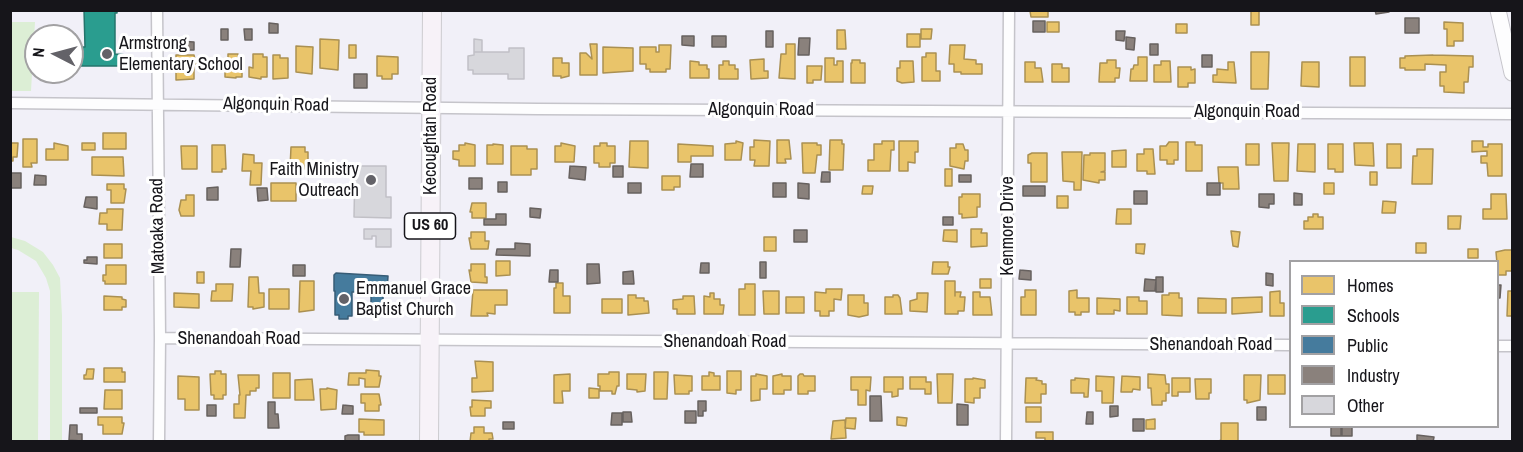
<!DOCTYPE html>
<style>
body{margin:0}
#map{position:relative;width:1523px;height:452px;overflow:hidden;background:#f1f0f8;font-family:"Archivo Narrow",sans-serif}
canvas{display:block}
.frame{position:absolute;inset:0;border:12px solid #16151a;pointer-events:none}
.legend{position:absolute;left:1289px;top:260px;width:210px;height:168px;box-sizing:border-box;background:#fff;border:2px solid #a2a1a3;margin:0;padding:8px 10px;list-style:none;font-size:18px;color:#16151a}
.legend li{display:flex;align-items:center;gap:12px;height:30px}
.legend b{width:30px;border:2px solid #a2a1a3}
.north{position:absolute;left:24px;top:24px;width:60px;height:60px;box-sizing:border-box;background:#fff;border:2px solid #a2a1a3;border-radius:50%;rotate:276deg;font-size:16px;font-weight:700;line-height:24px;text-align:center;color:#16151a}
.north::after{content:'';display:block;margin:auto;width:21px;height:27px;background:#636268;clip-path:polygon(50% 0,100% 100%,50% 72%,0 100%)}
</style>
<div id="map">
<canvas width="1523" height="452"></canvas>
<div class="frame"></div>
<ul class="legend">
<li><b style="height:16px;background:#e9c46a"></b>Homes</li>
<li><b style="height:16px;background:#2a9d8f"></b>Schools</li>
<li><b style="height:16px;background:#457b9d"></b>Public</li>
<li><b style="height:16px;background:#8a817c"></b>Industry</li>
<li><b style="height:16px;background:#d7d7dc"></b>Other</li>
</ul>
<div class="north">N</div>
</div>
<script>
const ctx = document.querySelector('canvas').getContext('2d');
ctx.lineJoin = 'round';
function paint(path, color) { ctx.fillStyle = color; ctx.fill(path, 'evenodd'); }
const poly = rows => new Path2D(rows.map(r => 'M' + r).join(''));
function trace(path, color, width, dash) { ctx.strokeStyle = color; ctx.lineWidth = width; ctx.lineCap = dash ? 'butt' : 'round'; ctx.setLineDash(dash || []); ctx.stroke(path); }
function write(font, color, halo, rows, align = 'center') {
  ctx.font = font + ' "Archivo Narrow",sans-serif'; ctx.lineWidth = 6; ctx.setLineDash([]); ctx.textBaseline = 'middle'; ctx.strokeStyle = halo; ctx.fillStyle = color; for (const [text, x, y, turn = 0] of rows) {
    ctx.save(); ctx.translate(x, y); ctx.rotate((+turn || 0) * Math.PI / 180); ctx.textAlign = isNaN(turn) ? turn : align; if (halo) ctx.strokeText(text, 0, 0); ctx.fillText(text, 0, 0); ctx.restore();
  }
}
const green = poly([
 [11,22,35,22,31,91,11,91],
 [11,237,25,241,43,252,53,265,60,278,62,316,62,441,50,441,50,291,46,278,36,261,18,250,11,248],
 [11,292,39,292,38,441,11,441]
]);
const homes = poly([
 [1050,10,1048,11,1048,17,1031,17,1030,11,1050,10],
 [1251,10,1259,10,1259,25,1251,25,1251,10],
 [1047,22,1059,22,1059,32,1047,32,1047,22],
 [1444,22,1463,23,1463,41,1454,41,1454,46,1447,46,1447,29,1444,29,1444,22],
 [1176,24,1187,24,1187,33,1176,33,1176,24],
 [921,29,932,29,931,39,921,39,921,29],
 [837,30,845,30,846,49,837,49,837,30],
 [907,34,920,34,920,47,907,47,907,34],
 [320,39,339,40,338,70,320,68,320,39],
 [590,44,597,44,597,75,580,75,580,53,586,53,592,59,590,44],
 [786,44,795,44,795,79,779,78,781,54,786,54,786,44],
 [349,45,356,45,356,58,349,58,349,45],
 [659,45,671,45,670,69,666,69,666,72,650,72,650,69,646,69,646,64,640,64,640,47,656,47,656,52,659,52,659,45],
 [950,45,965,45,964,59,976,60,976,64,982,64,982,74,961,74,961,72,954,72,954,64,949,64,950,45],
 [296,46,313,47,312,74,296,72,296,46],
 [603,47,633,48,633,71,603,73,603,47],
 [1251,52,1269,52,1268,89,1251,89,1251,52],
 [926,53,936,53,936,71,940,71,940,81,922,81,922,57,926,57,926,53],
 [228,54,238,54,238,58,242,58,242,77,236,77,236,78,225,77,225,67,228,67,228,54],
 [253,54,263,54,263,57,267,57,267,77,261,77,261,79,249,77,249,67,253,68,253,54],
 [176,55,194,55,196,64,194,64,194,79,176,80,176,55],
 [273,55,280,55,280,58,288,58,288,78,273,79,273,55],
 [1433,55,1473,56,1473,67,1469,67,1468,82,1464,82,1464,93,1444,92,1444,86,1440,86,1440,72,1446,72,1446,65,1425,64,1425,70,1405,70,1405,68,1400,68,1400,58,1405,58,1405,56,1433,55],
 [377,56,398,57,398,74,392,74,392,79,382,79,382,76,377,76,377,56],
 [1138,57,1147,57,1147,81,1130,81,1131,69,1133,69,1134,65,1138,65,1138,57],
 [1350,57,1365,57,1365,86,1350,86,1350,57],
 [553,58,562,58,562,63,569,63,569,76,561,78,561,76,553,76,553,58],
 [825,58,834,58,834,65,837,65,837,61,843,61,843,82,825,82,825,58],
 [764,59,764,71,768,71,768,78,751,79,750,60,764,59],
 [852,60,860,60,860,63,865,63,865,83,851,83,851,63,852,63,852,60],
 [1107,60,1116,60,1116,68,1120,68,1119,78,1115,78,1115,82,1099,82,1100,63,1107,63,1107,60],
 [690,61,699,62,699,65,707,65,707,69,709,69,709,78,690,78,690,61],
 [723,61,729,61,729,65,735,65,735,69,738,69,738,79,719,79,719,65,723,65,723,61],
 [900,61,913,61,914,82,902,83,897,81,897,68,900,68,900,61],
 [1161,61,1170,61,1171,82,1154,82,1154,65,1161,65,1161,61],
 [1025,62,1035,62,1035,68,1041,68,1043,82,1025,82,1025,62],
 [1228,62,1234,62,1236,83,1213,82,1213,75,1217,75,1217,69,1228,70,1228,62],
 [1302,62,1319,62,1319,87,1301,86,1302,62],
 [1052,64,1062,64,1062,68,1069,68,1069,82,1052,82,1052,64],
 [807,66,822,66,821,80,813,80,813,83,807,83,807,66],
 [1178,67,1191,67,1191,70,1195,69,1195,83,1188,83,1188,87,1178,87,1178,67],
 [103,133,126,133,126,149,103,149,103,133],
 [23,139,37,139,37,163,31,163,32,167,23,167,23,139],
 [754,140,770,141,769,166,754,166,755,160,750,160,750,147,754,147,754,140],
 [777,140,789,140,791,159,785,159,786,163,777,163,777,140],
 [830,140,842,140,842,144,844,144,843,170,829,170,830,140],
 [630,141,648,141,648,168,629,167,630,141],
 [736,141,743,143,741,160,725,160,725,144,736,143,736,141],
 [882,141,894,141,894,150,891,150,890,171,868,171,868,160,874,160,874,144,882,144,882,141],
 [899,141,918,141,918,152,915,152,915,163,908,162,908,171,899,171,899,141],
 [1472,141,1483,141,1483,147,1488,147,1488,144,1502,144,1502,176,1488,176,1487,163,1481,163,1481,156,1487,156,1487,151,1472,152,1472,141],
 [1169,142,1178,142,1178,160,1174,160,1174,164,1167,164,1167,160,1160,160,1160,146,1166,146,1169,142],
 [1186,142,1195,142,1195,145,1202,145,1202,171,1186,171,1186,142],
 [10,143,18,143,17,157,13,157,13,161,10,161,10,143],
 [54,143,68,146,68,160,46,160,46,149,54,149,54,143],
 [82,143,95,143,95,150,82,150,82,143],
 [465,143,475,145,475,166,459,166,459,160,453,159,453,151,459,151,459,145,465,145,465,143],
 [561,143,575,146,574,162,555,162,555,146,561,146,561,143],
 [600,143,607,143,607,146,615,146,615,163,610,163,610,167,599,167,599,163,594,163,594,146,600,146,600,143],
 [802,143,817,143,817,145,821,145,821,155,817,155,815,173,803,173,802,143],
 [1272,143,1289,143,1288,181,1274,181,1272,143],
 [1354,143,1373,143,1374,166,1355,165,1354,143],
 [493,144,503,145,503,164,487,164,487,145,493,145,493,144],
 [678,144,713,146,713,156,691,156,691,162,678,162,678,144],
 [956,144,963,144,965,150,968,150,968,161,965,161,964,169,950,166,950,148,956,148,956,144],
 [1246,144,1259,144,1259,165,1246,165,1246,144],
 [1298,144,1315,144,1315,172,1297,171,1298,144],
 [1328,144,1343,144,1343,172,1335,172,1335,169,1328,169,1328,144],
 [1387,144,1401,144,1401,168,1387,168,1387,144],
 [212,145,225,145,226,169,222,169,222,172,212,172,212,145],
 [181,146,197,146,197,169,182,169,181,146],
 [511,146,527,146,527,149,537,149,537,169,531,169,531,175,511,175,511,146],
 [291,147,305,147,305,152,308,152,308,161,306,161,304,169,290,168,291,147],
 [1144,149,1153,149,1155,174,1147,174,1147,171,1137,171,1137,154,1144,154,1144,149],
 [1417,149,1433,149,1432,184,1412,184,1413,156,1417,156,1417,149],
 [1126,150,1126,167,1112,167,1112,151,1126,150],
 [1062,152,1082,152,1081,190,1074,190,1074,182,1063,181,1062,152],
 [1032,153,1047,153,1047,182,1031,182,1031,163,1028,163,1028,155,1032,153],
 [1090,153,1105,153,1105,171,1101,172,1105,172,1105,180,1099,180,1099,183,1083,180,1084,155,1090,155,1090,153],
 [243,154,254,155,254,163,262,163,261,185,250,185,251,171,242,171,243,154],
 [92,157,123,157,124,176,92,175,92,157],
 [1218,167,1238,167,1239,189,1223,189,1223,183,1219,183,1218,167],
 [945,169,952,169,952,186,945,186,945,169],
 [1370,172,1377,172,1377,185,1370,185,1370,172],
 [662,176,680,176,680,187,674,187,674,190,662,190,662,176],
 [271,183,296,183,296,201,271,201,271,183],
 [1324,183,1334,183,1334,194,1324,194,1324,183],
 [107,184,124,184,124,189,126,189,124,203,111,203,111,190,107,190,107,184],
 [863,186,873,186,872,194,862,194,863,186],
 [962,194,980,194,980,207,977,207,977,217,962,218,962,214,959,214,959,197,962,197,962,194],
 [1491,194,1506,194,1507,219,1483,219,1483,209,1491,209,1491,194],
 [186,195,194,195,194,216,181,216,179,210,181,200,186,200,186,195],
 [1057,196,1068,196,1068,208,1057,208,1057,196],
 [1383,201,1396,202,1395,213,1382,213,1383,201],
 [472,203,486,203,486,218,472,218,472,212,470,212,472,203],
 [107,209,123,209,122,230,107,230,107,224,99,224,100,213,107,213,107,209],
 [1117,209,1131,209,1131,224,1116,224,1117,209],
 [1313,214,1318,214,1318,217,1323,217,1323,229,1304,229,1304,221,1308,221,1308,217,1313,217,1313,214],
 [1448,216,1461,216,1460,229,1448,229,1448,216],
 [971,229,982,229,981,233,987,233,987,246,971,247,971,229],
 [944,230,957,230,957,242,943,241,944,230],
 [1231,231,1240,232,1238,247,1233,246,1231,231],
 [471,232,485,232,485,241,489,241,488,249,471,249,469,238,471,238,471,232],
 [764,237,776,237,776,251,764,251,764,237],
 [1416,243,1426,243,1426,253,1416,253,1416,243],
 [104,244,122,244,122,258,104,258,104,244],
 [1136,244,1145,244,1144,254,1136,253,1136,244],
 [1468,249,1478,249,1478,258,1468,258,1468,249],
 [1505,250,1512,250,1512,271,1506,271,1506,275,1498,275,1496,252,1505,250],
 [496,261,510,261,510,275,496,276,496,261],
 [933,262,948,262,948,267,950,267,948,274,932,274,933,262],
 [471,264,485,264,485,277,487,277,487,283,471,282,469,270,471,271,471,264],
 [106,265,126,265,126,284,105,284,105,281,103,281,103,275,106,275,106,265],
 [197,272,204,272,204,283,197,283,197,272],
 [249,277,258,277,259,293,264,293,264,307,253,309,253,307,248,307,249,277],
 [980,279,991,279,991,288,980,288,980,279],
 [300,281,314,281,314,310,299,312,300,281],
 [945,281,955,281,955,296,955,292,961,292,960,297,965,297,964,311,958,311,958,314,945,314,945,281],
 [556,283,563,283,563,296,570,296,570,313,554,313,554,288,556,288,556,283],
 [216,284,233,284,232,301,211,301,212,291,216,291,216,284],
 [745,284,755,284,755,315,739,315,739,289,745,289,745,284],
 [269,289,289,289,289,309,269,309,269,289],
 [826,289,842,289,841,300,834,299,834,311,829,311,829,316,820,316,820,311,815,311,815,292,826,293,826,289],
 [473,290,507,290,507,305,495,305,495,314,487,313,488,316,471,316,473,290],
 [1025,290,1036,290,1036,315,1021,315,1021,297,1025,297,1025,290],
 [1077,290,1077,298,1089,298,1089,312,1081,312,1081,315,1075,315,1075,312,1069,312,1069,291,1077,290],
 [763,291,779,291,779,314,764,314,763,291],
 [1280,291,1280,303,1284,303,1284,316,1270,316,1270,292,1280,291],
 [1508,291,1512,291,1512,316,1507,316,1508,291],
 [973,292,980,292,980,297,990,297,992,315,973,315,973,292],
 [174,293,199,294,199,308,174,307,174,293],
 [710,293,714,293,714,299,720,299,720,305,724,305,723,314,704,314,704,296,710,297,710,293],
 [917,293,928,293,927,312,910,311,910,301,917,299,917,293],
 [1169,293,1179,293,1179,298,1182,298,1182,316,1162,315,1162,295,1169,295,1169,293],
 [628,295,636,295,636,298,644,298,644,301,648,301,649,313,628,315,628,295],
 [848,295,864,295,864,303,868,303,868,315,859,317,848,315,848,295],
 [893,295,898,295,900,298,902,314,885,314,885,297,893,297,893,295],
 [104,296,122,297,122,299,126,300,126,307,122,307,122,310,104,310,104,296],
 [683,296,694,296,695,314,677,314,677,309,673,309,673,300,683,299,683,296],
 [786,297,804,297,804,313,786,313,786,297],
 [1127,297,1139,297,1139,301,1147,301,1147,314,1127,314,1127,297],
 [1262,297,1262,312,1232,314,1232,298,1262,297],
 [1097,298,1120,299,1120,311,1114,310,1114,314,1097,314,1097,298],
 [1198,298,1226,299,1226,313,1198,313,1198,298],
 [602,299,622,299,622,313,602,313,602,299],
 [475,361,493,362,493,391,472,392,472,378,477,378,475,361],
 [104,368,122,368,122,372,125,372,125,382,104,382,104,368],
 [87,369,94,369,93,379,84,379,84,375,86,375,87,369],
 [366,370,379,371,379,376,381,376,379,387,365,387,365,379,359,378,359,385,348,385,349,373,366,373,366,370],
 [215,371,221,371,221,374,226,374,226,395,223,395,223,399,214,399,214,395,211,395,210,374,215,374,215,371],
 [727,371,741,371,741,390,736,390,736,394,727,393,727,371],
 [609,372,619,372,619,386,617,386,615,394,612,394,612,391,600,391,600,386,598,386,598,374,609,374,609,372],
 [654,372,668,372,667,399,654,399,654,372],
 [709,372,714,373,714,376,720,376,720,390,702,390,702,376,709,376,709,372],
 [273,373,290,373,290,398,273,398,273,373],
 [570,374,570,391,562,391,563,403,554,403,554,375,570,374],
 [627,374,646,374,645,391,637,392,637,390,627,389,627,374],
 [756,374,767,376,767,389,760,389,760,400,751,401,751,376,756,376,756,374],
 [782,374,782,376,791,376,791,390,784,390,784,394,773,394,773,376,782,374],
 [800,374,803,374,804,376,815,376,815,391,808,391,808,394,798,394,798,376,800,374],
 [937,374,953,374,952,403,938,403,937,374],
 [1148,374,1165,375,1166,384,1169,384,1169,393,1166,393,1166,401,1162,401,1162,405,1152,405,1151,388,1148,388,1148,374],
 [238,375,259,375,259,388,256,388,256,391,250,391,250,395,246,395,245,418,234,418,234,404,239,404,239,395,240,395,238,375],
 [674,375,692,376,692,391,689,391,689,394,675,394,674,375],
 [1244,375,1261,375,1260,400,1247,403,1247,400,1244,400,1244,375],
 [1268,375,1285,375,1285,394,1268,394,1268,375],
 [178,376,199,377,199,410,185,410,185,399,178,399,178,376],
 [1096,376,1114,377,1113,403,1102,403,1102,391,1096,391,1096,376],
 [1122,376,1140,377,1140,390,1133,389,1132,392,1121,392,1122,376],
 [851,377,871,377,870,391,866,390,866,405,858,405,858,390,851,390,851,377],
 [884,377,903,377,903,389,898,389,898,396,892,397,892,392,884,392,884,377],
 [910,377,926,377,926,382,931,382,931,394,925,394,925,389,910,389,910,377],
 [973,378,985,380,985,388,980,388,980,398,974,398,974,403,965,402,965,379,973,379,973,378],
 [1026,378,1037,378,1036,380,1042,381,1042,384,1046,384,1046,394,1041,394,1041,403,1025,403,1026,378],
 [1075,378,1089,379,1088,397,1084,397,1084,393,1071,393,1071,380,1075,380,1075,378],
 [1172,378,1190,378,1190,392,1178,392,1178,396,1172,396,1172,378],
 [312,379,314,400,295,400,295,380,312,379],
 [1195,379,1211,379,1211,393,1209,393,1209,399,1196,399,1195,379],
 [327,388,337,390,336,409,321,410,320,389,327,389,327,388],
 [589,388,599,389,599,398,589,398,589,388],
 [105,390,122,390,122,409,104,409,105,390],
 [361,394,379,394,381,405,379,405,379,411,365,411,365,403,361,403,361,394],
 [472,400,491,401,491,408,485,408,485,416,471,416,470,407,472,407,472,400],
 [1026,407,1041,407,1041,422,1026,422,1026,407],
 [98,417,122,417,122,423,124,423,122,434,103,434,103,425,98,425,98,417],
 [897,417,907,418,906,426,897,425,897,417],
 [846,418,856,418,855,429,845,428,846,418],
 [359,419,384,420,384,435,364,435,364,432,359,432,359,419],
 [1155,419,1155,429,1146,429,1146,420,1155,419],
 [845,420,846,438,831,439,833,421,845,420],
 [1221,423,1238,423,1238,442,1217,442,1221,440,1221,423],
 [474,427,484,427,484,433,492,433,493,439,489,439,489,442,470,442,471,433,474,433,474,427],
 [1036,432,1053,432,1053,442,1045,442,1045,438,1036,438,1036,432]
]);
const schools = poly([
 [84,10,117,10,117,13,115,13,115,54,127,55,127,66,74,66,74,73,43,73,72,72,72,36,43,36,43,33,75,34,74,47,85,47,84,10]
]);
const public = poly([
 [336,273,388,276,387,292,383,292,383,307,388,307,388,315,371,316,371,292,352,292,352,316,348,316,348,319,339,319,339,315,335,315,335,291,334,291,334,275,336,273]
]);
const industry = poly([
 [1375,10,1389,10,1389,12,1376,14,1375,10],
 [1405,18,1419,18,1419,33,1405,33,1405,18],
 [1033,21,1045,21,1045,32,1033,32,1033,21],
 [269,23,278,24,278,33,269,33,269,23],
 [221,29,228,29,228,40,221,40,221,29],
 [244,29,252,29,252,40,245,40,244,29],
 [766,31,773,31,773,47,766,47,766,31],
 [1116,31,1125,31,1124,41,1116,40,1116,31],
 [682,36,694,36,694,46,682,45,682,36],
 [712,36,726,36,726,47,712,47,712,36],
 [1126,37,1135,38,1134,50,1126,49,1126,37],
 [799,38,810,38,809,55,798,55,799,38],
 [178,41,194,42,194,50,178,50,178,41],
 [1150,44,1158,44,1158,55,1150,55,1150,44],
 [1202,55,1212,55,1212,67,1202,67,1202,55],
 [354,74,367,74,367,88,354,88,354,74],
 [691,164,703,164,703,177,690,177,691,164],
 [570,166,586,167,585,180,569,178,570,166],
 [613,166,623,166,623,177,613,177,613,166],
 [822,172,830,172,830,182,821,182,822,172],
 [11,173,21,173,21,188,11,188,11,173],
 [35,175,46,176,46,185,34,185,35,175],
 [959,175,971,175,971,182,959,182,959,175],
 [469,178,482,178,482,189,469,189,469,178],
 [498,182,507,182,507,192,498,192,498,182],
 [628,183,641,183,641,193,628,193,628,183],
 [773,183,786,183,786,197,773,197,773,183],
 [798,183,809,184,809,199,798,198,798,183],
 [1207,183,1220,183,1220,195,1207,195,1207,183],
 [1023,186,1045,186,1045,196,1023,196,1023,186],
 [218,187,218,200,207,200,207,188,218,187],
 [257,188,267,188,268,200,258,201,257,188],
 [1134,191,1147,191,1147,204,1134,204,1134,191],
 [1294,193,1302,194,1302,205,1294,205,1294,193],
 [1259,194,1274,194,1274,204,1269,204,1269,208,1259,207,1259,194],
 [86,197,97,197,97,209,84,207,86,197],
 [530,208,541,209,540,218,530,217,530,208],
 [496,214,506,214,506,225,484,225,484,219,496,219,496,214],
 [943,217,953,217,953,225,943,225,943,217],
 [794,230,807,230,807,242,794,242,794,230],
 [515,243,530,244,530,256,496,255,497,249,515,249,515,243],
 [231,249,241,249,240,267,230,267,231,249],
 [87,257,97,257,97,264,84,263,84,260,87,260,87,257],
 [760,262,766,262,766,278,760,278,760,262],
 [701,263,709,263,709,273,700,273,701,263],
 [587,264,599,264,600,283,587,284,587,264],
 [293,265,305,265,305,276,293,276,293,265],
 [550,270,558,270,558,282,549,282,550,270],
 [1020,270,1031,271,1031,280,1019,279,1020,270],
 [633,271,634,284,623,284,623,272,633,271],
 [1266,273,1273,274,1273,286,1266,285,1266,273],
 [1156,277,1163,277,1163,292,1156,292,1156,277],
 [1145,279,1156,280,1155,291,1144,291,1145,279],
 [1498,285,1501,285,1500,298,1498,298,1498,285],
 [870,396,881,396,882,421,870,421,870,396],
 [698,401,706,401,706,411,703,411,703,416,698,416,698,401],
 [268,402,275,402,275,414,278,414,279,428,268,428,268,402],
 [957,404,968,405,968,425,957,425,957,404],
 [207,405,216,405,216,416,207,416,207,405],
 [343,405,353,406,353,414,342,414,343,405],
 [1110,406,1118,406,1118,416,1110,417,1110,406],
 [1257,407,1266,407,1266,420,1257,420,1257,407],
 [80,408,97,408,97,413,80,413,80,408],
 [685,411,696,411,696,423,685,423,685,411],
 [623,412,631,412,632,422,623,422,623,412],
 [1087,412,1093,412,1093,424,1086,424,1087,412],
 [612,413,622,413,622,425,611,425,612,413],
 [1133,419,1144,419,1144,431,1133,431,1133,419],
 [503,422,514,422,514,429,503,429,503,422],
 [70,425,77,425,77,434,82,434,82,441,69,440,70,425],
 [1331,426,1341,426,1341,436,1331,436,1331,426],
 [1342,426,1352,426,1352,436,1342,436,1342,426],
 [348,435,359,435,359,442,345,442,345,436,348,435],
 [1417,435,1434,437,1433,442,1417,442,1417,435]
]);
const building = poly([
 [474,39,482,40,482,52,474,52,474,39],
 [509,48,524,48,524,79,508,79,508,74,473,74,473,70,468,70,468,56,474,55,474,52,509,52,509,48],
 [355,166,386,166,386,197,391,197,391,218,354,217,355,166],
 [364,229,391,229,391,247,376,247,376,236,372,236,372,239,364,239,364,229]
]);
const street = poly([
 [157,10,160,338,159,442],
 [10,103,538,109,1512,114],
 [160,338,1290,345],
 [1498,346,1512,346],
 [1006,442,1009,10]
]);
const secondary = poly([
 [1498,10,1512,73]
]);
const primary = poly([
 [429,442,432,10]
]);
const markers = [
 [107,54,6,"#636268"],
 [371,180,6,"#636268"],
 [344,299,6,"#636268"]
];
const shields = [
 [430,226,51]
];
const shieldNames = [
 ["US 60",430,226]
];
const poiNames = [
 ["Armstrong",119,44],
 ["Elementary School",119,65],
 ["Faith Ministry",359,170,"right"],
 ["Outreach",359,191,"right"],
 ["Emmanuel Grace",356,289],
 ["Baptist Church",356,310]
];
const streetNames = [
 ["Algonquin Road",276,105,1],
 ["Algonquin Road",761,110],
 ["Algonquin Road",1247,112],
 ["Kecoughtan Road",431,136,-90],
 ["Matoaka Road",158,226,-91],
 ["Kenmore Drive",1008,226,-90],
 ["Shenandoah Road",239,339],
 ["Shenandoah Road",725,342],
 ["Shenandoah Road",1211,345]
];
paint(green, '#dceed5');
paint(homes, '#e9c46a');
trace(homes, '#aa9052', 1.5);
paint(schools, '#2a9d8f');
trace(schools, '#24746c', 1.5);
paint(public, '#457b9d');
trace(public, '#375c76', 1.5);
paint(industry, '#8a817c');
trace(industry, '#67615f', 1.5);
paint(building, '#d7d7dc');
trace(building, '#c1c0c6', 1.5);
trace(street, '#c5c4ca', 13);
trace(secondary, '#c5c4ca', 17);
trace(primary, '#cccbcf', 20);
trace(street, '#fdfdfe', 10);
trace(secondary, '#fdfdfe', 15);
trace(primary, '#f7f2f8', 18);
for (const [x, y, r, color] of markers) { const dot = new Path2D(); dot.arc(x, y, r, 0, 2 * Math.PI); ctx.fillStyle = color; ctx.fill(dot); trace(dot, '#fff', 2); }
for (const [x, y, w] of shields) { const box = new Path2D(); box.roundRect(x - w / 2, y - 13, w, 26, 4.5); ctx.fillStyle = '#fff'; ctx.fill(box); trace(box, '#16151a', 1.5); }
write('bold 16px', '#16151a', null, shieldNames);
write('18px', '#16151a', '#fff', poiNames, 'left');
write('18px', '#16151a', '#fff', streetNames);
</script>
